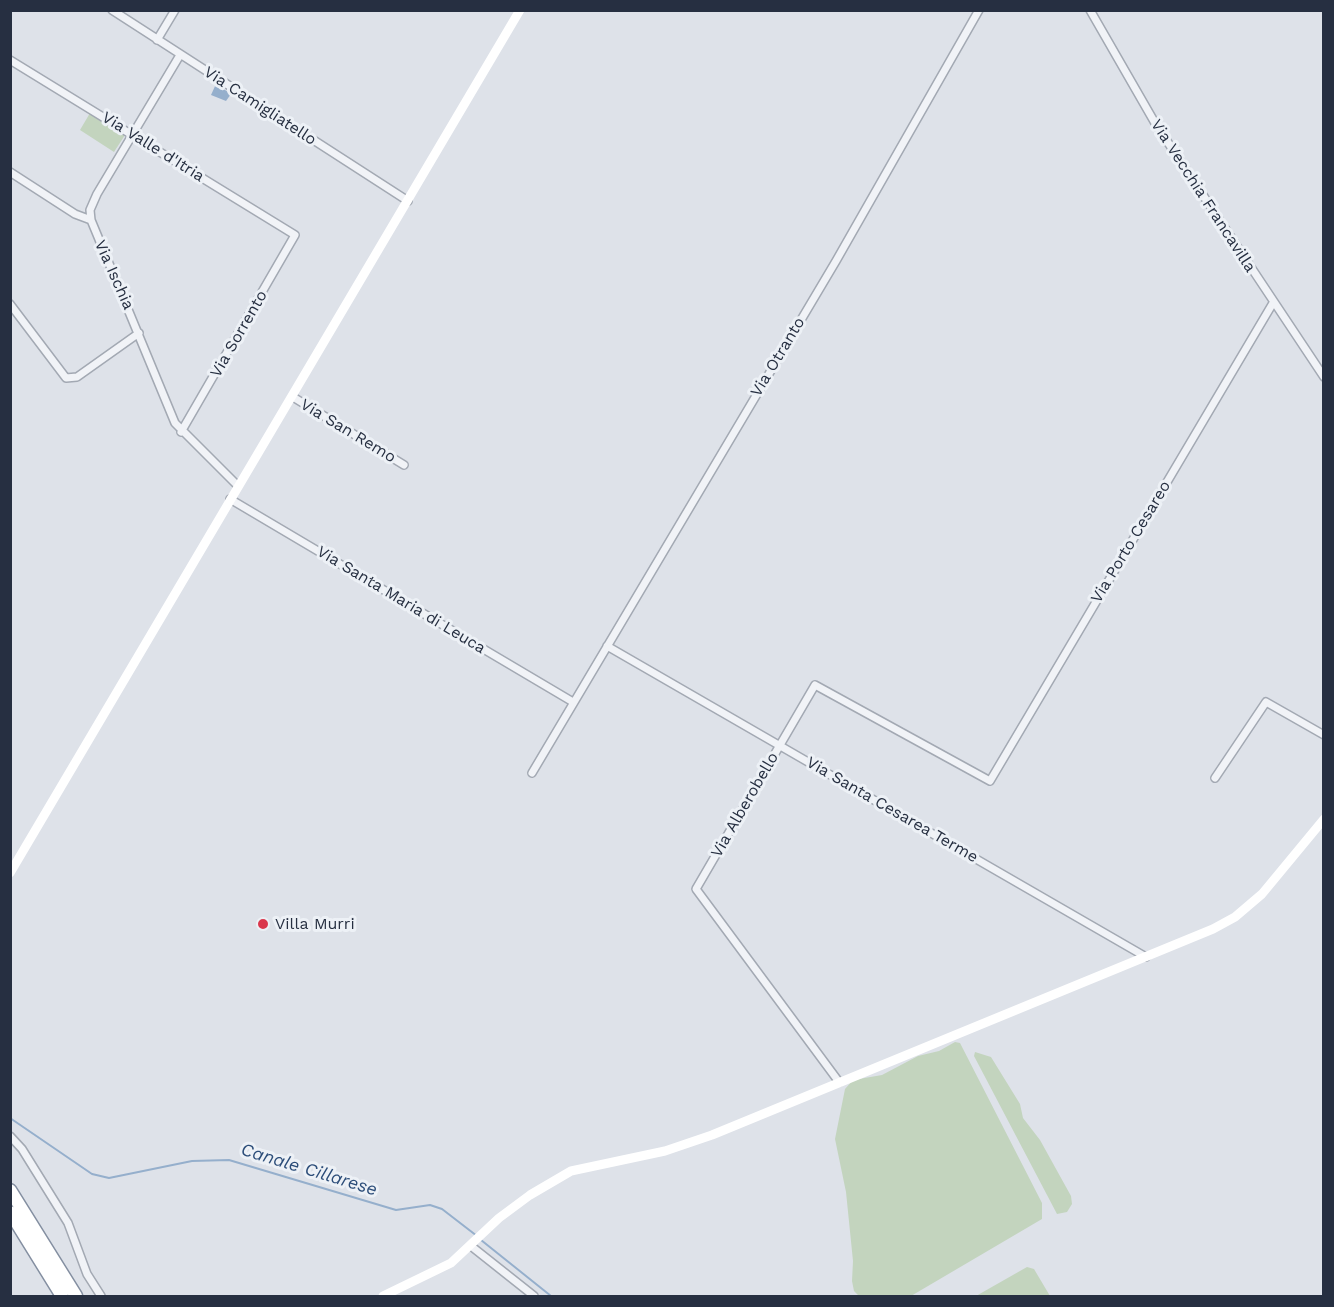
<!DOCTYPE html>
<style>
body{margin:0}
#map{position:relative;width:1334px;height:1307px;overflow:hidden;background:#dee2e9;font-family:"Work Sans",sans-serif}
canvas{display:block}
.frame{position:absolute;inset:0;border:12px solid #262f41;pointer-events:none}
</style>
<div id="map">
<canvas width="1334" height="1307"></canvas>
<div class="frame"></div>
</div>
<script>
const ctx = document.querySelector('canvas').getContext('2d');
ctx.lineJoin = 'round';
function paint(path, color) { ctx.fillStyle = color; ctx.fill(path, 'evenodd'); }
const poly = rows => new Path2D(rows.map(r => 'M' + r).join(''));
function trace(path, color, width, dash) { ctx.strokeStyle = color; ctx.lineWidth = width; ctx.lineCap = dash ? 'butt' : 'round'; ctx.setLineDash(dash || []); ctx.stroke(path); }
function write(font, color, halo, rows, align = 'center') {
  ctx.font = font + ' "Work Sans",sans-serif'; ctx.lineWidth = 6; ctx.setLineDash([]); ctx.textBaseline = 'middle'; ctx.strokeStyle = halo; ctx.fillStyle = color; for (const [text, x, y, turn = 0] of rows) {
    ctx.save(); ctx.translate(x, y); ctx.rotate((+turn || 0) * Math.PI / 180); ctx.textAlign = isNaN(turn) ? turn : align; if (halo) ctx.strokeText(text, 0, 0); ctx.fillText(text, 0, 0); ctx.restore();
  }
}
const green = poly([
 [90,113,125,135,114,152,80,130],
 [955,1042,960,1043,1042,1203,1042,1219,911,1296,859,1296,854,1291,852,1281,853,1261,846,1192,835,1139,845,1089,853,1080,882,1075,918,1056,939,1051],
 [975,1052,991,1057,1020,1104,1023,1118,1040,1140,1071,1196,1072,1204,1067,1212,1057,1214,974,1056],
 [1027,1267,1034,1269,1050,1296,976,1296]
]);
const water = poly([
 [216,84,231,94,226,101,211,95]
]);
const stream = poly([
 [10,1118,92,1174,109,1178,192,1161,229,1160,396,1210,430,1205,442,1209,477,1236],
 [481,1240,551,1296]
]);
const street = poly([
 [112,10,408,201],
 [1090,10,1155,123,1324,377],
 [157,40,175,10],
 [180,55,97,194,90,210,91,220,175,423,237,485],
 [10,60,295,235,181,432],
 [10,172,75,214,91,220],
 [10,304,66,378,77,377,139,333],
 [293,397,404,465],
 [230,499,573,702],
 [607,646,1146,957],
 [532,773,836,261,979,10],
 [1215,778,1266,702,1324,735],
 [839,1082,696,889,815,685,990,781,1273,303],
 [10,1136,22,1149,68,1223,87,1274,101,1296],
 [471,1246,534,1296]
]);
const secondary = poly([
 [10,873,520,10],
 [383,1296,451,1263,499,1218,530,1195,571,1171,665,1151,712,1135,1213,929,1235,917,1262,894,1324,819]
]);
const highway = poly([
 [10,1190,76,1296],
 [10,1212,62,1296]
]);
const markers = [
 [263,924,6,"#da374c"]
];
const streetNames = [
 ["Via Camigliatello",260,106,33],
 ["Via Valle d'Itria",153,147,32],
 ["Via Vecchia Francavilla",1203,196,57],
 ["Via Ischia",114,275,66],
 ["Via Sorrento",239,334,-60],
 ["Via Otranto",778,357,-59],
 ["Via San Remo",348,431,31],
 ["Via Porto Cesareo",1131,542,-59],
 ["Via Santa Maria di Leuca",401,600,31],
 ["Via Alberobello",745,805,-60],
 ["Via Santa Cesarea Terme",892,810,30]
];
const poiNames = [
 ["Villa Murri",275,924]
];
const waterNames = [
 ["Canale Cillarese",309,1170,17]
];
paint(green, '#c3d4be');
paint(water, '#95afcc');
trace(stream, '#95afcc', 2);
trace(street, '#a3a9b3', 10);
trace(highway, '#848fa1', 15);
trace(street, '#f1f3f7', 7);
trace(secondary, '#fff', 9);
trace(highway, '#fff', 12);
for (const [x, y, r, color] of markers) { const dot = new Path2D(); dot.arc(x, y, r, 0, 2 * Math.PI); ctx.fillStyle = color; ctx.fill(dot); trace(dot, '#edf1f6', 2); }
write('16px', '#262f41', '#edf1f6', streetNames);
write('16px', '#262f41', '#edf1f6', poiNames, 'left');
write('italic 18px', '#2c4d79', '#edf1f6', waterNames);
</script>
